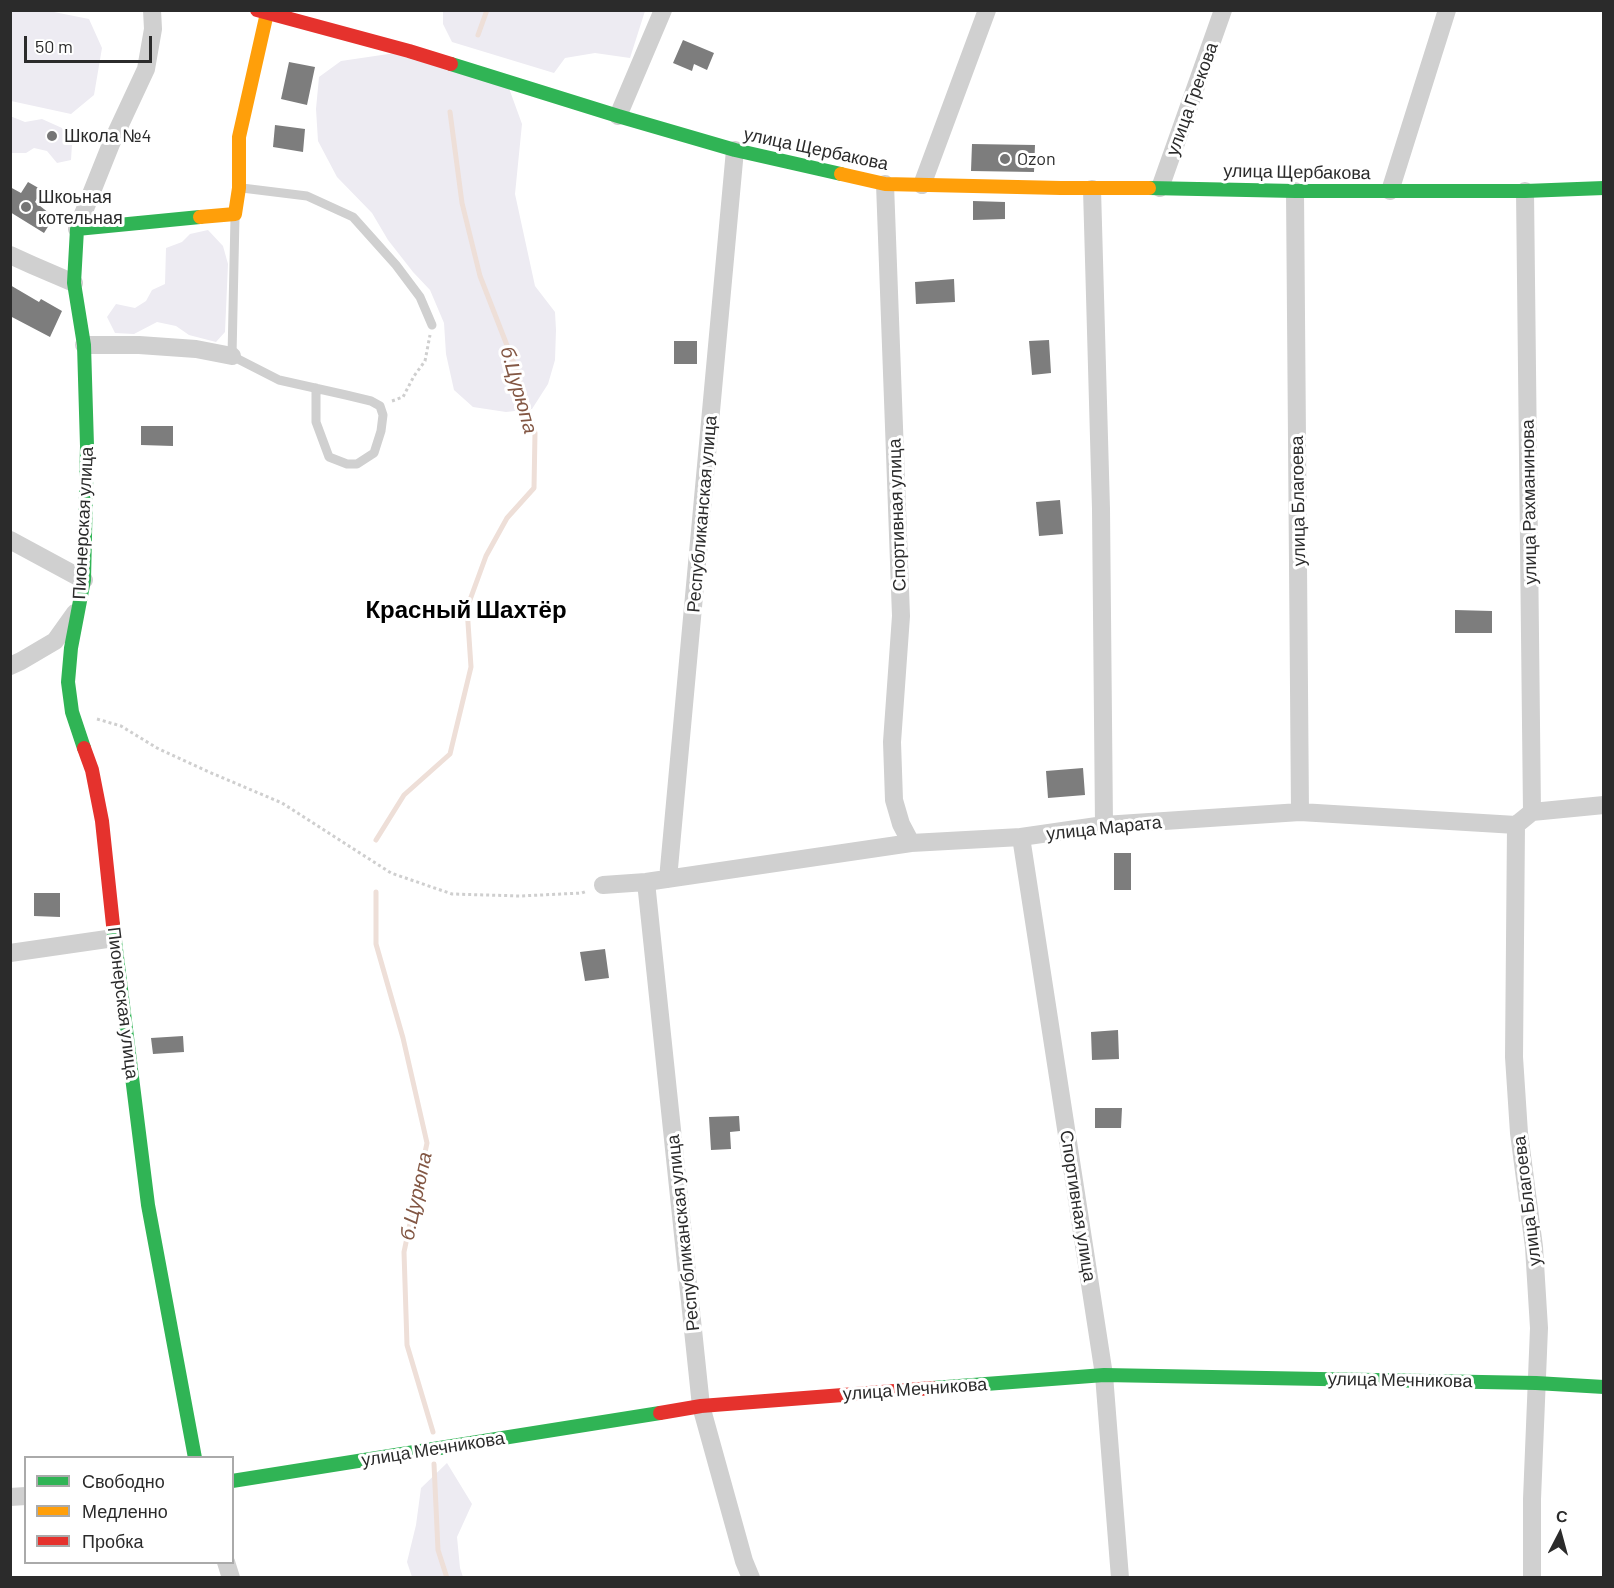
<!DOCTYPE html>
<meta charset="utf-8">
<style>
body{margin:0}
#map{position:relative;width:1614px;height:1588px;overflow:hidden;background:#fff;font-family:Barlow,sans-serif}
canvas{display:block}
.frame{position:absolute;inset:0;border:12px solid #2b2b2b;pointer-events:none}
.legend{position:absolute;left:24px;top:1456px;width:210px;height:108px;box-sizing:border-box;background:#fff;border:2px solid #aaa;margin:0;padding:8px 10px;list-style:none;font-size:18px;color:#2b2b2b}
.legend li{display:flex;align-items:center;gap:12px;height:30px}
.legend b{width:30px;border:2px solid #aaa}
.north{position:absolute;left:1530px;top:1504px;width:60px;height:60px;-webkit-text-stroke:4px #fff;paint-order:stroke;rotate:6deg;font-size:16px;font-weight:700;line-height:24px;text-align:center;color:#2b2b2b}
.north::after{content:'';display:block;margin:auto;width:21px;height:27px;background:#2b2b2b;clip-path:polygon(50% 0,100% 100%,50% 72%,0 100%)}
.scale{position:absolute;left:24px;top:36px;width:128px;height:27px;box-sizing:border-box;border:3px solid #2b2b2b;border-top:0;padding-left:8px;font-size:18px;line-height:21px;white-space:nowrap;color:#2b2b2b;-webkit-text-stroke:4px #fff;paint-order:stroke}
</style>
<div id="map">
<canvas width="1614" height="1588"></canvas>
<div class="frame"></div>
<ul class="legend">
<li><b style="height:8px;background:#30b455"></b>Свободно</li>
<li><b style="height:8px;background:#ff9f0a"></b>Медленно</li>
<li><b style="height:8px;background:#e5322d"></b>Пробка</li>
</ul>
<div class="north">С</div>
<div class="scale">50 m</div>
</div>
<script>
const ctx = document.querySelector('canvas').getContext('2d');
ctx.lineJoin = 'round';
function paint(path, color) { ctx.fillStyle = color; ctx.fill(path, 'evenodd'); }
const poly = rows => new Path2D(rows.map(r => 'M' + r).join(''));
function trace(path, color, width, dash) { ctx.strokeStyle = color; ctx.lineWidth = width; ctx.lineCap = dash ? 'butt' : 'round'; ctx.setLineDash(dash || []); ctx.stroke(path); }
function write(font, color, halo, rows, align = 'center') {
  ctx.font = font + ' Barlow,sans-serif'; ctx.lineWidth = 6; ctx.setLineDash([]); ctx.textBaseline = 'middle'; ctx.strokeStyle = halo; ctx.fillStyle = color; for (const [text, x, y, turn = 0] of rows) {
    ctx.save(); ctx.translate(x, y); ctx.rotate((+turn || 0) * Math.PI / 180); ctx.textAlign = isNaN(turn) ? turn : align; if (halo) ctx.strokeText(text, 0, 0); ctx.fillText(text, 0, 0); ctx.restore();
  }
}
const green = poly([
 [11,10,49,11,89,19,102,48,94,95,71,114,11,101],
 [443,11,443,10,645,11,630,58,595,53,565,58,554,73,452,42,443,24],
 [409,51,506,80,522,124,515,194,535,286,555,312,556,330,555,360,548,384,532,409,506,412,473,407,454,390,446,354,444,323,430,290,413,272,388,240,372,213,337,177,318,141,316,109,319,77,341,61],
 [10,116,25,122,42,119,62,128,72,144,71,160,57,163,47,151,34,148,26,153,11,153],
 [208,230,223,246,228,264,225,332,216,342,189,335,176,326,157,322,134,334,115,333,107,317,116,304,135,308,146,301,152,290,165,284,166,248,182,242,190,234],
 [447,1463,472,1504,457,1537,460,1568,463,1577,412,1577,407,1562,416,1525,421,1488]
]);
const stream = poly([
 [478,35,487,10],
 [376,840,404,795,450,754,471,667,467,608,486,556,507,518,534,488,535,433,515,366,480,276,462,203,450,112],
 [376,892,376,944,403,1038,427,1143,404,1252,407,1345,433,1432],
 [434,1464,438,1550,447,1578]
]);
const building = poly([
 [683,40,714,53,707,70,694,64,692,71,673,63],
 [289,62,315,67,307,105,281,99],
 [275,125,305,129,303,152,273,147],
 [972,144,1035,145,1034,172,971,171],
 [28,182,42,190,35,202,54,217,44,233,10,212,10,187,21,193],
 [973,201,1005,202,1005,219,973,220],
 [954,279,955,302,916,304,915,282],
 [10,285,39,302,41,299,62,311,50,337,10,316],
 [1049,340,1051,373,1032,375,1029,341],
 [674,341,697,341,697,364,674,364],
 [141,426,173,426,173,446,141,445],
 [1060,500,1063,534,1039,536,1036,502],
 [1455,610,1492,611,1492,633,1455,633],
 [1083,768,1085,795,1048,798,1046,771],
 [1114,853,1131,853,1131,890,1114,890],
 [34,893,60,893,60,917,34,916],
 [605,949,609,978,585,981,580,952],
 [1118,1030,1119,1059,1092,1060,1091,1032],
 [183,1036,184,1052,153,1054,151,1038],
 [1095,1108,1122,1108,1121,1128,1095,1128],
 [739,1116,740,1131,730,1132,731,1149,711,1150,709,1117]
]);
const path = poly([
 [392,401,403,397,414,376,425,361,430,335],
 [97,719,121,726,157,748,209,772,282,803,391,873,452,894,520,896,582,893,587,891]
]);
const lane = poly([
 [242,188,307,196,353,217,396,265,420,297,432,325],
 [235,217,232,356,279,380,346,395,371,401,380,406,383,415,381,431,374,453,357,464,347,464,329,457,316,422,316,388]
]);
const street = poly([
 [618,116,663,10],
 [885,184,901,616,892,742,894,800,901,824,911,843],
 [922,185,987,10],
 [1160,188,1223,10],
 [1092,189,1101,509,1104,825],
 [1295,191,1300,812],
 [1390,191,1447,10],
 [1525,191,1532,812],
 [77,229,111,144,146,69,153,29,152,10],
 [10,255,32,265,74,283],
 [84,345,139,345,196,349,232,356],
 [10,540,84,580],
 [10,666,21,661,55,641,75,613],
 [1516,825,1514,1057,1519,1133,1534,1247,1539,1328,1532,1499,1532,1578],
 [1021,837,1104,1375,1120,1578],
 [668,879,735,150],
 [646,882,701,1406,744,1561,751,1578],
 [603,885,646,882,911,843,1021,837,1104,825,1300,812,1516,825,1532,812,1604,805],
 [10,953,114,938],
 [10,1497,26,1496],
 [226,1562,231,1578]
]);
const fast = poly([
 [451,64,618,116,735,150,841,174],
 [1149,188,1295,191,1525,191,1604,188],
 [84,748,72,712,68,682,71,648,84,580,87,446,84,345,74,283,77,229,200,217],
 [113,925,148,1205,195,1458],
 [933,1388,1104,1375,1536,1383,1604,1387],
 [232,1481,660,1413]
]);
const slow = poly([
 [841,174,885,184,1061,188,1149,188],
 [200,217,235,214,239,188,239,137,267,13]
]);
const jam = poly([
 [257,10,409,51,451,64],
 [84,748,92,770,102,821,113,925],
 [660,1413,701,1406,933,1388]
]);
const markers = [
 [52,136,6,"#757575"],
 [1005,159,6,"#757575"],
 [26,207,6,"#757575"]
];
const streetNames = [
 ["улица Грекова",1192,99,-70],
 ["улица Щербакова",816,149,12],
 ["улица Щербакова",1297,172,1],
 ["улица Благоева",1298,501,-91],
 ["улица Рахманинова",1529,502,-91],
 ["Республиканская улица",702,514,-85],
 ["Спортивная улица",897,515,-92],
 ["Пионерская улица",83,523,-87],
 ["улица Марата",1104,828,-6],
 ["Пионерская улица",123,1003,83],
 ["улица Благоева",1527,1201,-97],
 ["Спортивная улица",1078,1206,81],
 ["Республиканская улица",683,1233,-96],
 ["улица Мечникова",1400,1380,1],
 ["улица Мечникова",915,1389,-4],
 ["улица Мечникова",433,1449,-9]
];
const poiNames = [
 ["Школа №4",64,136],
 ["Ozon",1017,159],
 ["Шкоьная",38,197],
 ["котельная",38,218]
];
const waterNames = [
 ["б.Цурюпа",519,390,74],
 ["б.Цурюпа",416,1196,-78]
];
const districtNames = [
 ["Красный Шахтёр",466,610]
];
paint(green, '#edebf2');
trace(stream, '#eedfd8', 5);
paint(building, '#7d7d7d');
trace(path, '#cfcfcf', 3, [3, 3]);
trace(lane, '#d0d0d0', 9);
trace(street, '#d0d0d0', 18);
trace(fast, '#30b455', 14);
trace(slow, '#ff9f0a', 14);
trace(jam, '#e5322d', 14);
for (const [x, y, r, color] of markers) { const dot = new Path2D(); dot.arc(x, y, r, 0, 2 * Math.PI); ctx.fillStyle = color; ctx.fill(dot); trace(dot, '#fff', 2); }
write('18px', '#2b2b2b', '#fff', streetNames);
write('18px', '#2b2b2b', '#fff', poiNames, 'left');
write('italic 20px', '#835744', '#fff', waterNames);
write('bold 24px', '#000', '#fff', districtNames);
</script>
